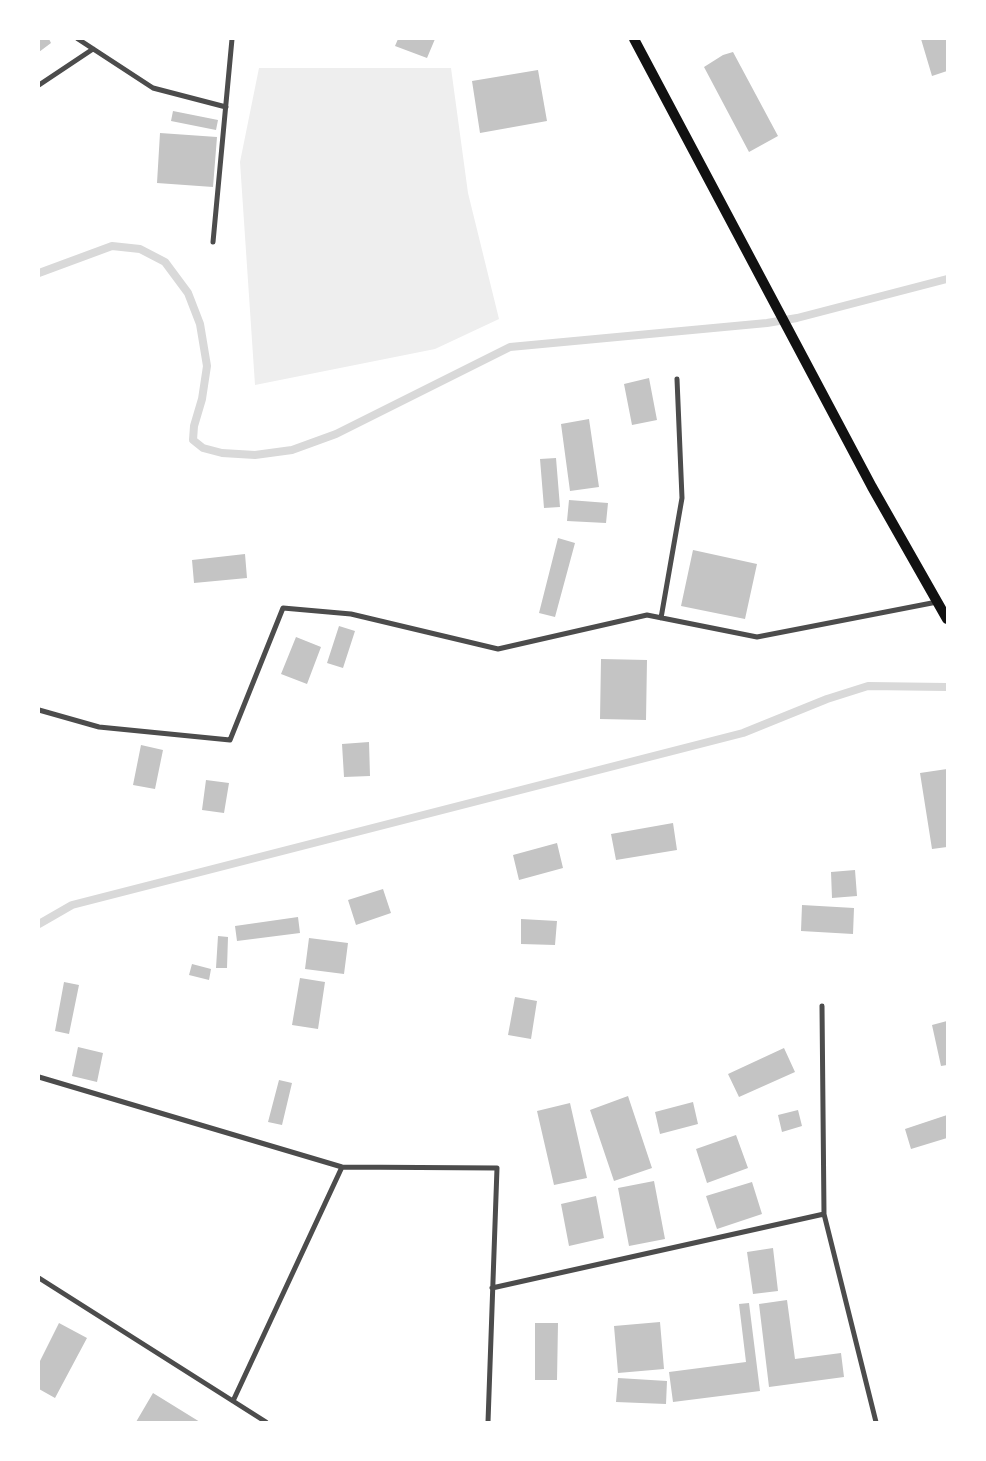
<!DOCTYPE html>
<style>
body{margin:0}
#map{position:relative;width:986px;height:1461px;overflow:hidden;background:#fff;font-family:Quicksand,sans-serif}
canvas{display:block}
.frame{position:absolute;inset:0;border:40px solid #fff;pointer-events:none}
</style>
<div id="map">
<canvas width="986" height="1461"></canvas>
<div class="frame"></div>
</div>
<script>
const ctx = document.querySelector('canvas').getContext('2d');
ctx.lineJoin = 'round';
function paint(path, color) { ctx.fillStyle = color; ctx.fill(path, 'evenodd'); }
const poly = rows => new Path2D(rows.map(r => 'M' + r).join(''));
function trace(path, color, width, dash) { ctx.strokeStyle = color; ctx.lineWidth = width; ctx.lineCap = dash ? 'butt' : 'round'; ctx.setLineDash(dash || []); ctx.stroke(path); }
const green = poly([
 [259,68,451,68,468,193,499,319,435,349,255,385,240,162]
]);
const stream = poly([
 [39,273,112,246,140,249,165,262,188,293,200,324,207,366,202,399,194,426,193,440,203,448,222,453,255,455,292,450,336,434,510,347,767,323,797,318,947,279],
 [39,924,72,905,743,733,827,699,868,686,947,687]
]);
const building = poly([
 [39,39,49,39,51,43,39,52],
 [398,39,435,39,427,58,395,46],
 [921,39,947,39,947,71,932,76],
 [733,52,778,136,749,152,704,67,723,55],
 [538,70,547,121,480,133,472,81],
 [173,111,218,120,216,130,171,121],
 [160,133,217,137,213,187,157,183],
 [649,378,657,420,632,425,624,384],
 [589,419,599,487,570,491,561,424],
 [556,458,560,507,544,508,540,459],
 [569,500,608,503,606,523,567,521],
 [558,538,575,543,555,617,539,613],
 [693,550,757,564,745,619,681,606],
 [245,554,247,578,194,583,192,560],
 [339,626,355,631,343,668,327,663],
 [296,637,321,647,307,684,281,674],
 [601,659,647,660,646,720,600,719],
 [369,742,370,776,344,777,342,744],
 [141,745,163,750,155,789,133,785],
 [947,769,947,847,932,849,920,773],
 [206,780,229,783,224,813,202,810],
 [673,823,677,850,616,860,611,834],
 [557,843,563,868,519,880,513,855],
 [855,870,857,896,832,898,831,872],
 [383,889,391,913,356,925,348,900],
 [802,905,854,908,853,934,801,931],
 [298,917,300,933,237,941,235,926],
 [521,919,557,921,555,945,521,944],
 [218,936,228,937,227,968,216,968],
 [309,938,348,943,344,974,305,969],
 [192,964,211,969,209,980,189,975],
 [300,978,325,982,318,1029,292,1025],
 [64,982,79,985,69,1034,55,1031],
 [515,997,537,1001,531,1039,508,1035],
 [947,1021,947,1065,941,1066,932,1025],
 [78,1047,103,1053,97,1082,72,1076],
 [784,1048,795,1072,739,1097,728,1074],
 [279,1080,292,1083,282,1125,268,1122],
 [628,1096,652,1168,614,1181,590,1110],
 [693,1102,698,1124,660,1134,655,1112],
 [570,1103,587,1178,554,1185,537,1111],
 [798,1110,802,1126,782,1132,778,1115],
 [947,1115,947,1138,911,1149,905,1129],
 [736,1135,748,1168,707,1183,696,1149],
 [654,1181,665,1239,629,1246,618,1188],
 [752,1182,762,1214,717,1229,706,1196],
 [596,1196,604,1238,569,1246,561,1204],
 [773,1248,778,1291,753,1294,747,1252],
 [787,1300,795,1359,841,1353,844,1377,769,1387,759,1304],
 [749,1303,760,1391,673,1402,669,1372,746,1362,739,1304],
 [660,1322,664,1369,618,1373,614,1326],
 [59,1323,87,1338,55,1398,39,1389,39,1363],
 [535,1323,558,1323,557,1380,535,1380],
 [618,1378,667,1381,666,1404,616,1402],
 [153,1393,200,1422,136,1422]
]);
const minor = poly([
 [78,39,153,88,226,107],
 [39,85,93,49],
 [213,242,232,39],
 [661,618,682,498,677,379],
 [39,710,99,727,230,740,283,608,351,614,498,649,647,615,757,637,937,602],
 [822,1006,824,1214,876,1422],
 [39,1077,342,1167,497,1168,488,1422],
 [39,1278,266,1422],
 [492,1288,824,1214],
 [233,1401,342,1167]
]);
const secondary = poly([
 [634,39,872,487,947,619]
]);
paint(green, '#eee');
trace(stream, '#d9d9d9', 8);
paint(building, '#c4c4c4');
trace(minor, '#4c4c4c', 5);
trace(secondary, '#111', 10);
</script>
